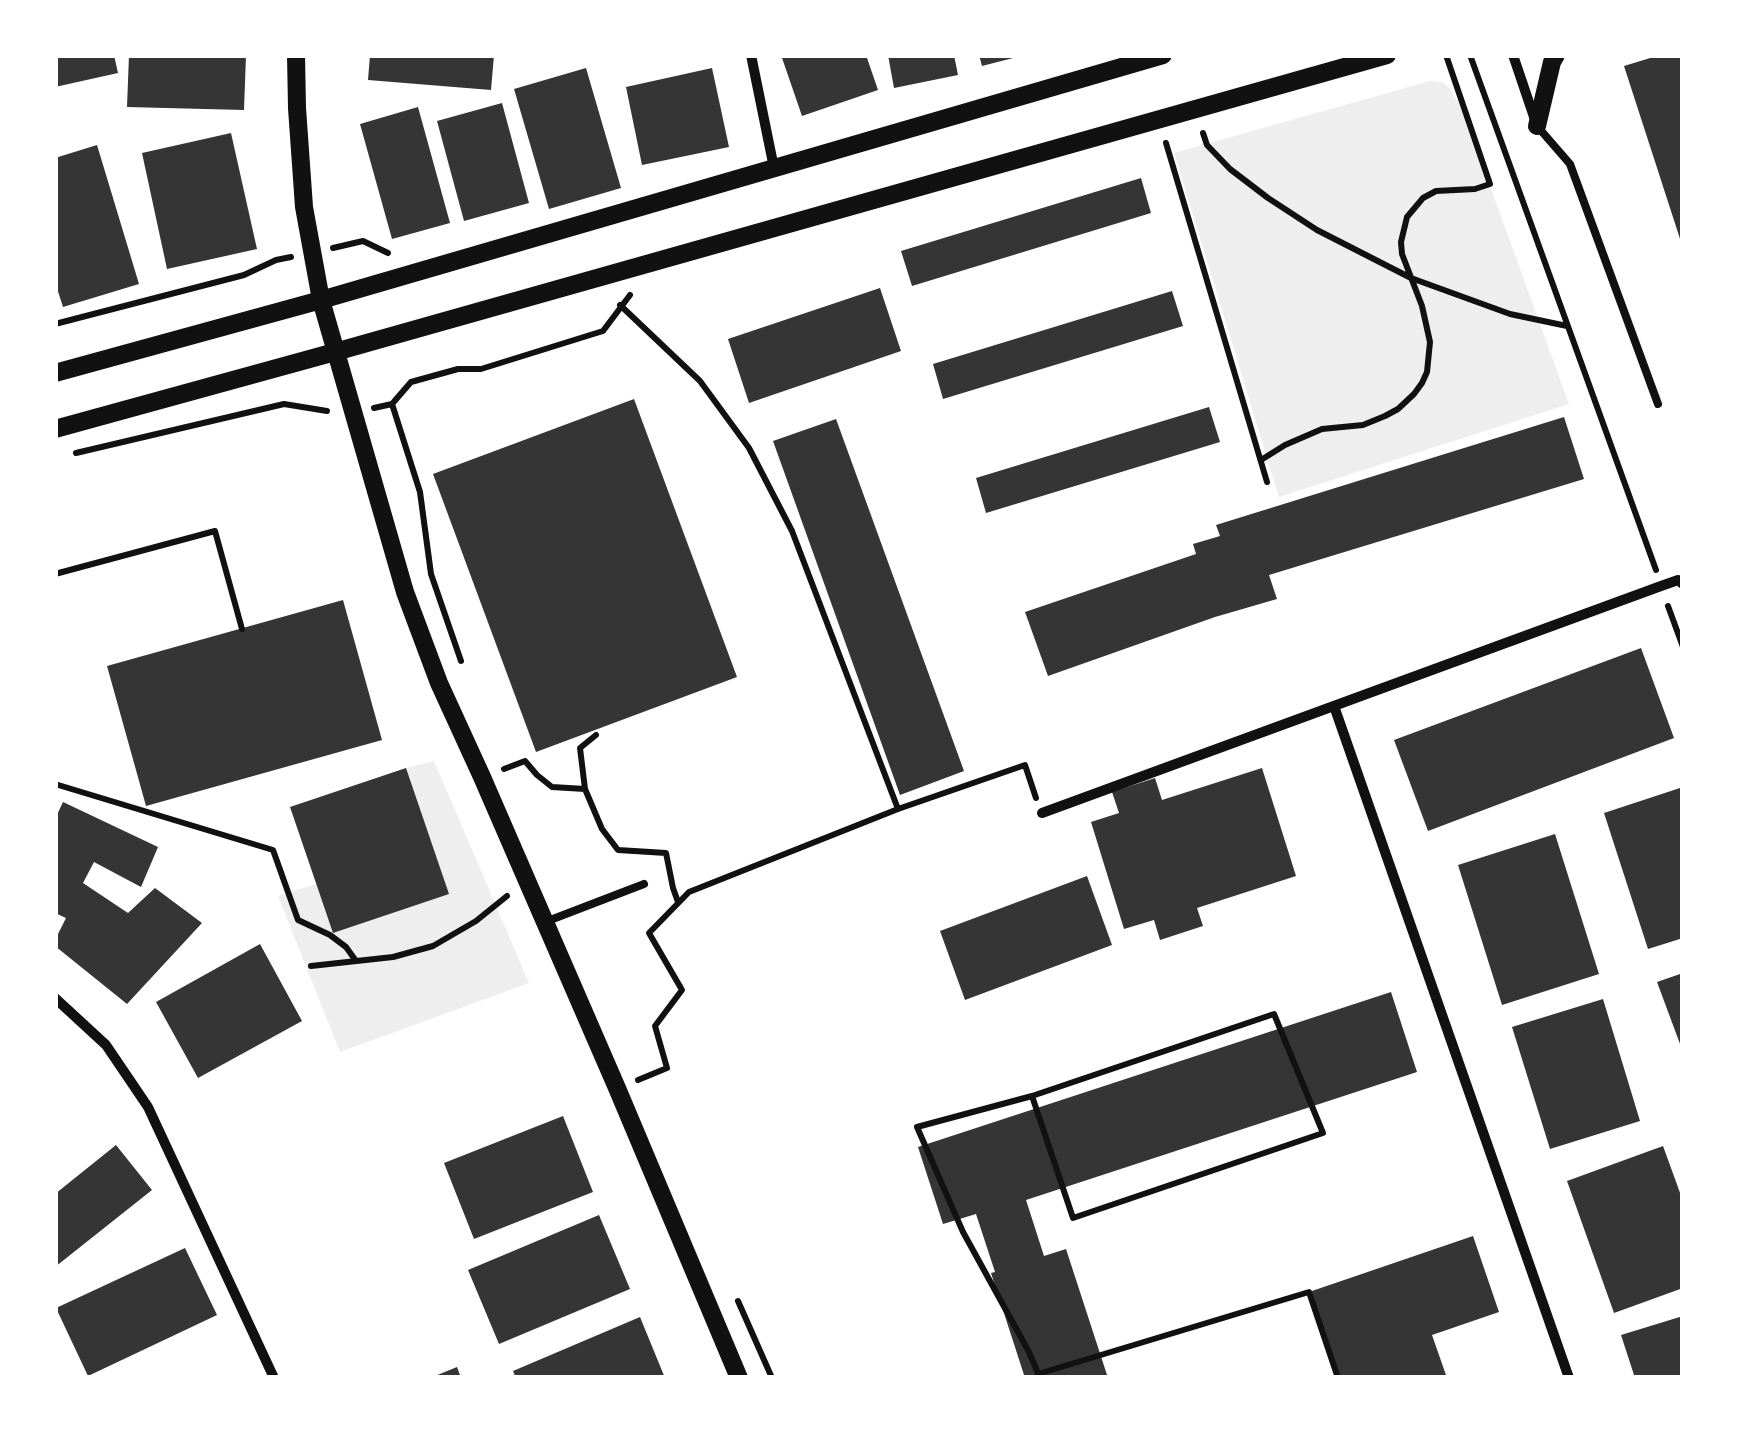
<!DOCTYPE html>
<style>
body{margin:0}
#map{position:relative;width:1738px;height:1433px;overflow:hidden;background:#fff;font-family:"Space Grotesk",sans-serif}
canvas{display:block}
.frame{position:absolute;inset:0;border:58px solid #fff;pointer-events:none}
</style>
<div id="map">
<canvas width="1738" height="1433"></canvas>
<div class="frame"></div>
</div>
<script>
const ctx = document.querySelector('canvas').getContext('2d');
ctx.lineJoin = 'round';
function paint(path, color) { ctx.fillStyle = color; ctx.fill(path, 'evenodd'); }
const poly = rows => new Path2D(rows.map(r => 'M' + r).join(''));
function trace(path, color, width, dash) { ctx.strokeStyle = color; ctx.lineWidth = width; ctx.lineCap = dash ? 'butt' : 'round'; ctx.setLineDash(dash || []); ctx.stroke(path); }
const green = poly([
 [1430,81,1443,82,1451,90,1464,114,1569,404,1279,497,1174,153],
 [434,761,529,983,340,1052,278,896,316,884,333,933,448,894,406,768]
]);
const building = poly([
 [55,55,114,55,118,73,55,87],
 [129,55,246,55,244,110,127,107],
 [370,55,494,55,491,90,368,80],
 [781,55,866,55,878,90,802,116],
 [888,55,954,55,958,75,894,88],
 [979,55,1020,55,1021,56,982,66],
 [1660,55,1683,55,1682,245,1624,66],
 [586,68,621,188,549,209,514,89],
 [712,68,729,147,642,165,626,87],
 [502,103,529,203,464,221,437,121],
 [418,107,450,223,392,239,360,124],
 [231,133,257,249,167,269,142,153],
 [97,145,139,284,63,307,55,282,55,158],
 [1141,178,1151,213,912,286,901,251],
 [880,288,901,351,749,403,728,339],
 [1172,291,1183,326,943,399,933,364],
 [634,399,737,677,536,752,433,474],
 [1209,407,1220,442,986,513,976,478],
 [1564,417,1584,479,1269,575,1277,599,1215,617,1048,676,1025,612,1196,554,1193,544,1220,536,1216,525],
 [836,419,964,771,900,795,773,441],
 [343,600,382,740,146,806,107,666],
 [1641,648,1674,738,1428,831,1394,740],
 [406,768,449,894,333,933,290,807],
 [1262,768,1296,876,1197,908,1203,926,1160,940,1154,920,1124,929,1091,822,1119,813,1112,792,1155,778,1162,800],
 [1683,787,1683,938,1648,949,1604,813],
 [63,802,158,847,141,887,94,862,83,883,128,913,155,888,202,923,127,1004,55,946,55,940,66,918,55,913,55,819],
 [1555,834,1599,974,1502,1005,1458,865],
 [1087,876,1112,945,965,1000,940,931],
 [260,944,302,1021,198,1078,156,1002],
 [1683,973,1683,1052,1657,982],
 [1391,992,1417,1072,1026,1200,1044,1256,1066,1249,1108,1378,1025,1378,991,1273,995,1272,976,1214,943,1224,918,1147],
 [1603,999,1640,1121,1550,1149,1512,1027],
 [563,1116,593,1192,474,1239,444,1163],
 [116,1145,152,1190,55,1267,55,1194],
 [1663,1146,1683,1201,1683,1288,1614,1313,1567,1181],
 [599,1215,630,1289,499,1344,468,1270],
 [1473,1236,1499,1312,1432,1335,1447,1378,1338,1378,1309,1292],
 [185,1248,217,1315,88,1376,56,1308],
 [1683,1316,1683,1378,1635,1378,1621,1335],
 [640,1317,665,1378,516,1378,513,1371],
 [457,1367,461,1378,430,1378]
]);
const path = poly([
 [1470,55,1656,570],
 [1203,133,1207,145,1230,169,1268,198,1317,230,1411,278,1510,314,1567,326],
 [1166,143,1267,482],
 [333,248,363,241,388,253],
 [620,305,700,381,749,448,792,531,898,809],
 [55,324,244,275,276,260,291,257],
 [392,404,420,492,431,574,461,661],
 [374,408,392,404,411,382,458,369,481,369,603,331,630,295],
 [76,453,284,404,327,411],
 [1261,460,1285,445,1322,429,1363,425,1385,416,1398,409,1414,394,1422,383,1427,372,1430,342,1422,306,1402,254,1401,242,1407,217,1423,198,1436,191,1475,189,1490,184,1446,55],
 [55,574,215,531,242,629],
 [1668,606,1683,647],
 [596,735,580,748,585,789,602,829,618,850,666,853,673,888,678,902],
 [504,769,525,761,537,775,552,787,585,789],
 [55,784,273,850,298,920,330,935,346,947,356,961],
 [311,966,393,957,433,946,476,921,507,896],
 [638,1080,667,1068,655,1026,682,990,649,933,689,892,898,809,1025,765,1036,798],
 [1032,1096,1073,1218,1323,1133,1274,1014,1032,1096,917,1127,963,1232,1029,1352,1040,1378],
 [738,1301,772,1378],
 [1038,1374,1309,1292,1338,1378]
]);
const service = poly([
 [1537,126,1570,164,1658,404],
 [545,922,644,884]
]);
const minor = poly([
 [751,55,774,168],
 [1513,55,1535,120],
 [1334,706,1569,1378],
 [1042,813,1661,586,1678,580,1683,584],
 [55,998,106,1045,148,1107,274,1378]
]);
const tertiary = poly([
 [296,55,297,108,304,207,321,300,405,592,439,683,482,777,617,1088,739,1378],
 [1537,126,1552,62,1556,55],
 [55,373,321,300,1163,55],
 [55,429,335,352,1387,55]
]);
paint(green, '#eee');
paint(building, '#353535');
trace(path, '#111', 6);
trace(service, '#111', 8);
trace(minor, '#111', 10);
trace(tertiary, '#111', 18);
</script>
